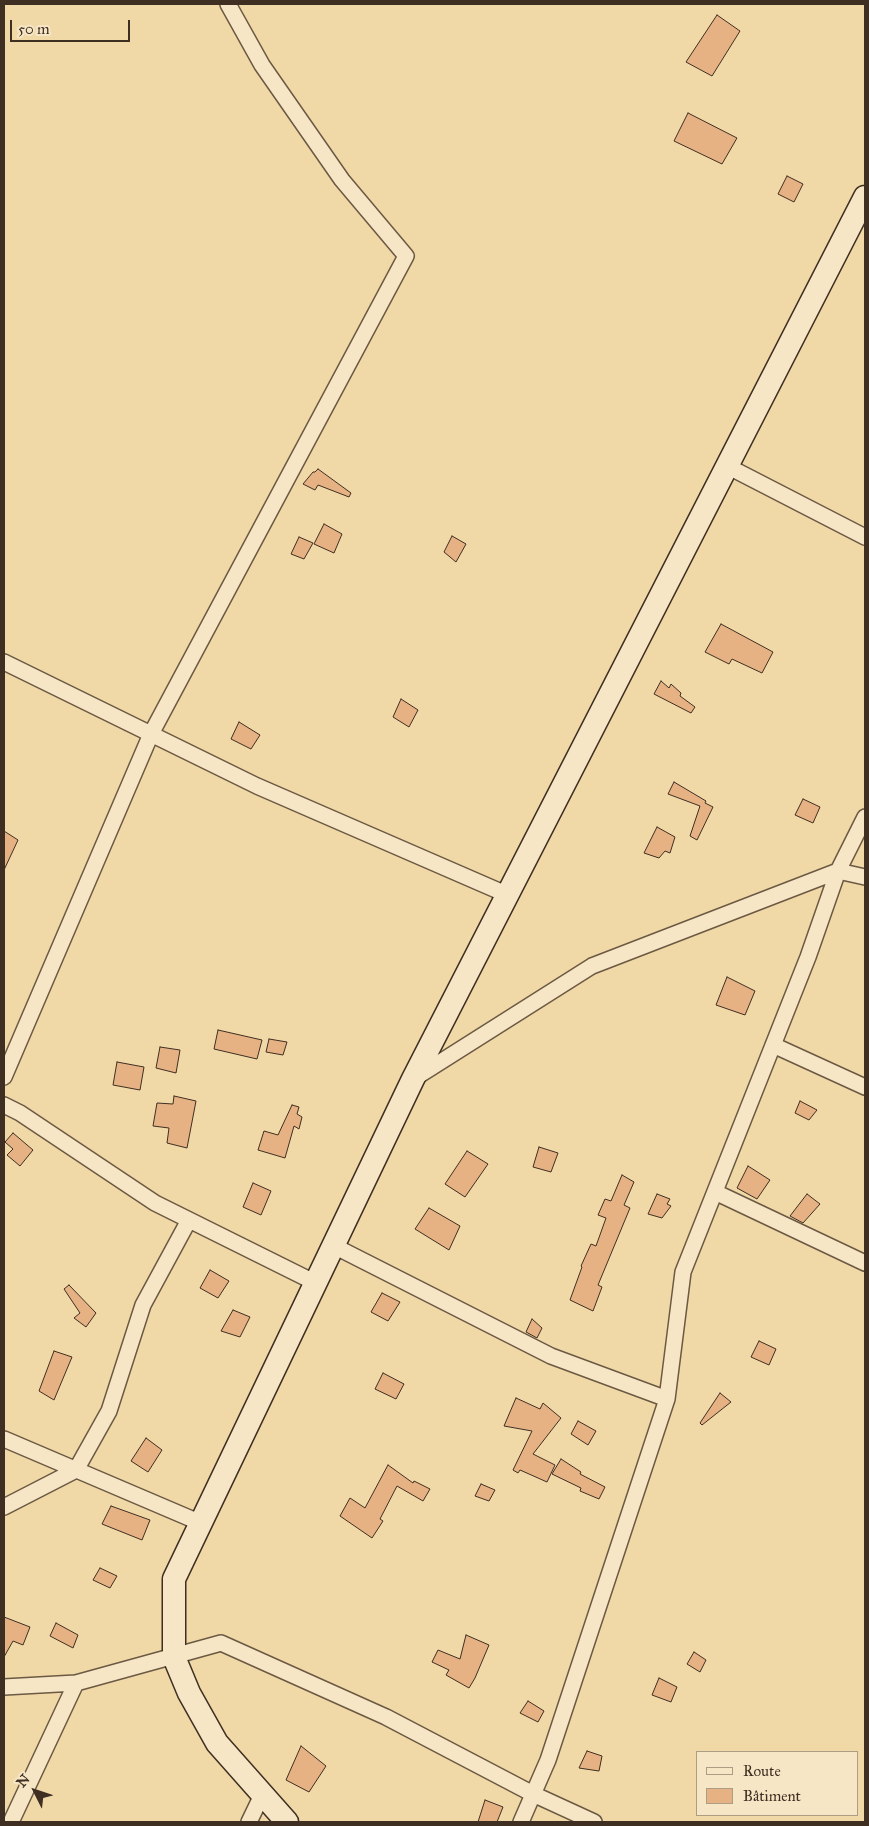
<!DOCTYPE html>
<meta charset="utf-8">
<style>
body{margin:0}
#map{position:relative;width:869px;height:1826px;overflow:hidden;background:#f1d8a7;font-family:"IM FELL Great Primer",serif}
canvas{display:block}
.frame{position:absolute;inset:0;border:5px solid #3e2f22;pointer-events:none}
.legend{position:absolute;left:696px;top:1751px;width:162px;height:65px;box-sizing:border-box;background:#f6e6c6;border:1px solid #ac9d84;margin:0;padding:6px 9px;list-style:none;font-size:15px;color:#3e2f22}
.legend li{display:flex;align-items:center;gap:10px;height:25px}
.legend b{width:25px;border:1px solid #ac9d84}
.north{position:absolute;left:10px;top:1766px;width:50px;height:50px;-webkit-text-stroke:4px #f6e6c6;paint-order:stroke;rotate:311deg;font-size:14px;font-weight:700;line-height:20px;text-align:center;color:#3e2f22}
.north::after{content:'';display:block;margin:auto;width:18px;height:22px;background:#3e2f22;clip-path:polygon(50% 0,100% 100%,50% 72%,0 100%)}
.scale{position:absolute;left:10px;top:20px;width:120px;height:22px;box-sizing:border-box;border:2px solid #3e2f22;border-top:0;padding-left:6px;font-size:15px;line-height:18px;white-space:nowrap;color:#3e2f22;-webkit-text-stroke:4px #f6e6c6;paint-order:stroke}
</style>
<div id="map">
<canvas width="869" height="1826"></canvas>
<div class="frame"></div>
<ul class="legend">
<li><b style="height:6px;background:#f6e6c6"></b>Route</li>
<li><b style="height:14px;background:#e6b283"></b>Bâtiment</li>
</ul>
<div class="north">N</div>
<div class="scale">50 m</div>
</div>
<script>
const ctx = document.querySelector('canvas').getContext('2d');
ctx.lineJoin = 'round';
function paint(path, color) { ctx.fillStyle = color; ctx.fill(path, 'evenodd'); }
const poly = rows => new Path2D(rows.map(r => 'M' + r).join(''));
function trace(path, color, width, dash) { ctx.strokeStyle = color; ctx.lineWidth = width; ctx.lineCap = dash ? 'butt' : 'round'; ctx.setLineDash(dash || []); ctx.stroke(path); }
const building = poly([
 [717,15,740,31,712,76,686,62,717,15],
 [688,113,737,138,722,164,674,141,688,113],
 [787,176,803,184,794,202,778,194,787,176],
 [318,469,351,493,349,497,318,485,315,490,303,484,313,472,315,472,318,469],
 [324,524,342,534,334,553,314,544,324,524],
 [452,536,466,544,456,562,444,552,452,536],
 [299,537,313,543,304,559,291,554,299,537],
 [721,624,773,652,762,673,732,659,729,664,705,652,721,624],
 [661,681,669,688,671,684,681,693,680,696,695,707,691,713,654,694,661,681],
 [401,699,418,710,409,727,393,717,401,699],
 [239,722,260,735,251,749,231,739,239,722],
 [674,782,706,801,705,803,713,807,697,840,690,836,700,806,668,794,674,782],
 [803,799,820,807,813,823,795,815,803,799],
 [657,827,675,837,670,853,665,851,659,858,644,853,657,827],
 [4,831,18,840,4,870,4,831],
 [727,977,755,991,745,1015,716,1005,727,977],
 [218,1030,262,1040,257,1059,214,1049,218,1030],
 [269,1039,287,1042,283,1055,266,1052,269,1039],
 [160,1047,180,1050,176,1073,156,1068,160,1047],
 [117,1062,144,1067,140,1090,113,1085,117,1062],
 [174,1096,196,1101,187,1148,167,1143,169,1128,153,1126,157,1103,173,1104,174,1096],
 [800,1101,817,1110,809,1120,795,1113,800,1101],
 [292,1105,299,1107,297,1114,302,1117,299,1129,294,1126,285,1158,258,1150,264,1131,278,1135,292,1105],
 [13,1133,33,1150,20,1166,7,1155,13,1149,5,1142,13,1133],
 [539,1147,558,1153,551,1172,533,1167,539,1147],
 [467,1151,488,1164,465,1197,445,1184,467,1151],
 [748,1166,770,1180,757,1199,737,1188,748,1166],
 [622,1175,634,1182,624,1205,630,1208,598,1285,602,1287,593,1311,570,1300,582,1267,581,1266,591,1244,596,1246,606,1218,598,1215,605,1199,611,1201,622,1175],
 [253,1183,271,1191,261,1215,243,1207,253,1183],
 [657,1194,670,1199,667,1204,671,1206,662,1218,648,1214,657,1194],
 [807,1194,820,1204,803,1223,790,1216,807,1194],
 [429,1208,460,1226,449,1250,415,1229,429,1208],
 [210,1270,229,1281,218,1298,200,1288,210,1270],
 [69,1285,96,1313,86,1327,74,1318,80,1313,64,1289,69,1285],
 [382,1293,400,1302,388,1321,371,1312,382,1293],
 [233,1310,250,1317,240,1337,221,1331,233,1310],
 [532,1319,542,1328,537,1338,526,1332,532,1319],
 [759,1341,776,1349,769,1365,751,1357,759,1341],
 [54,1351,72,1357,54,1400,39,1391,54,1351],
 [383,1373,404,1384,396,1399,375,1389,383,1373],
 [720,1393,731,1402,702,1425,700,1423,720,1393],
 [516,1398,540,1409,543,1403,561,1418,533,1454,555,1465,547,1482,520,1470,518,1473,513,1470,532,1431,504,1426,516,1398],
 [578,1421,596,1431,588,1445,571,1434,578,1421],
 [146,1438,162,1450,148,1472,131,1461,146,1438],
 [561,1459,581,1472,580,1474,605,1487,599,1499,580,1491,581,1488,552,1474,561,1459],
 [388,1465,413,1483,414,1481,430,1489,423,1501,397,1486,380,1519,383,1521,372,1538,340,1516,350,1498,365,1508,388,1465],
 [481,1484,495,1490,489,1501,475,1496,481,1484],
 [111,1506,150,1520,142,1540,102,1524,111,1506],
 [100,1568,117,1576,110,1588,93,1580,100,1568],
 [4,1617,30,1627,23,1645,13,1641,4,1657,4,1617],
 [56,1623,78,1635,73,1648,50,1636,56,1623],
 [466,1635,489,1645,475,1678,469,1688,446,1675,449,1670,432,1662,438,1650,460,1659,466,1635],
 [694,1652,706,1660,700,1672,687,1664,694,1652],
 [659,1678,677,1687,671,1702,652,1695,659,1678],
 [528,1701,544,1711,538,1722,520,1713,528,1701],
 [301,1746,326,1766,309,1792,286,1780,301,1746],
 [587,1751,602,1756,599,1771,579,1768,587,1751],
 [485,1800,503,1807,497,1822,478,1822,485,1800]
]);
const minor = poly([
 [727,466,865,537],
 [4,662,257,786,508,895],
 [773,1045,865,1087],
 [4,1077,151,734,406,256,342,180,262,65,228,4],
 [415,1078,592,966,838,871,865,877],
 [4,1105,20,1113,155,1203,316,1283],
 [715,1192,865,1263],
 [334,1246,551,1356,667,1399],
 [4,1439,201,1523],
 [4,1507,76,1470,109,1411,143,1305,189,1220],
 [4,1687,76,1683,221,1643,386,1717,533,1794,594,1822],
 [11,1822,76,1683],
 [249,1822,262,1795],
 [521,1822,548,1760,667,1399,683,1272,808,957,838,871,865,817]
]);
const secondary = poly([
 [287,1822,217,1743,189,1693,174,1657,174,1579,413,1079,865,197]
]);
paint(building, '#e6b283');
trace(building, '#3e2f22', 1);
trace(minor, '#6b5943', 18);
trace(secondary, '#3e2f22', 25);
trace(minor, '#f6e6c6', 15);
trace(secondary, '#f6e6c6', 22);
</script>
